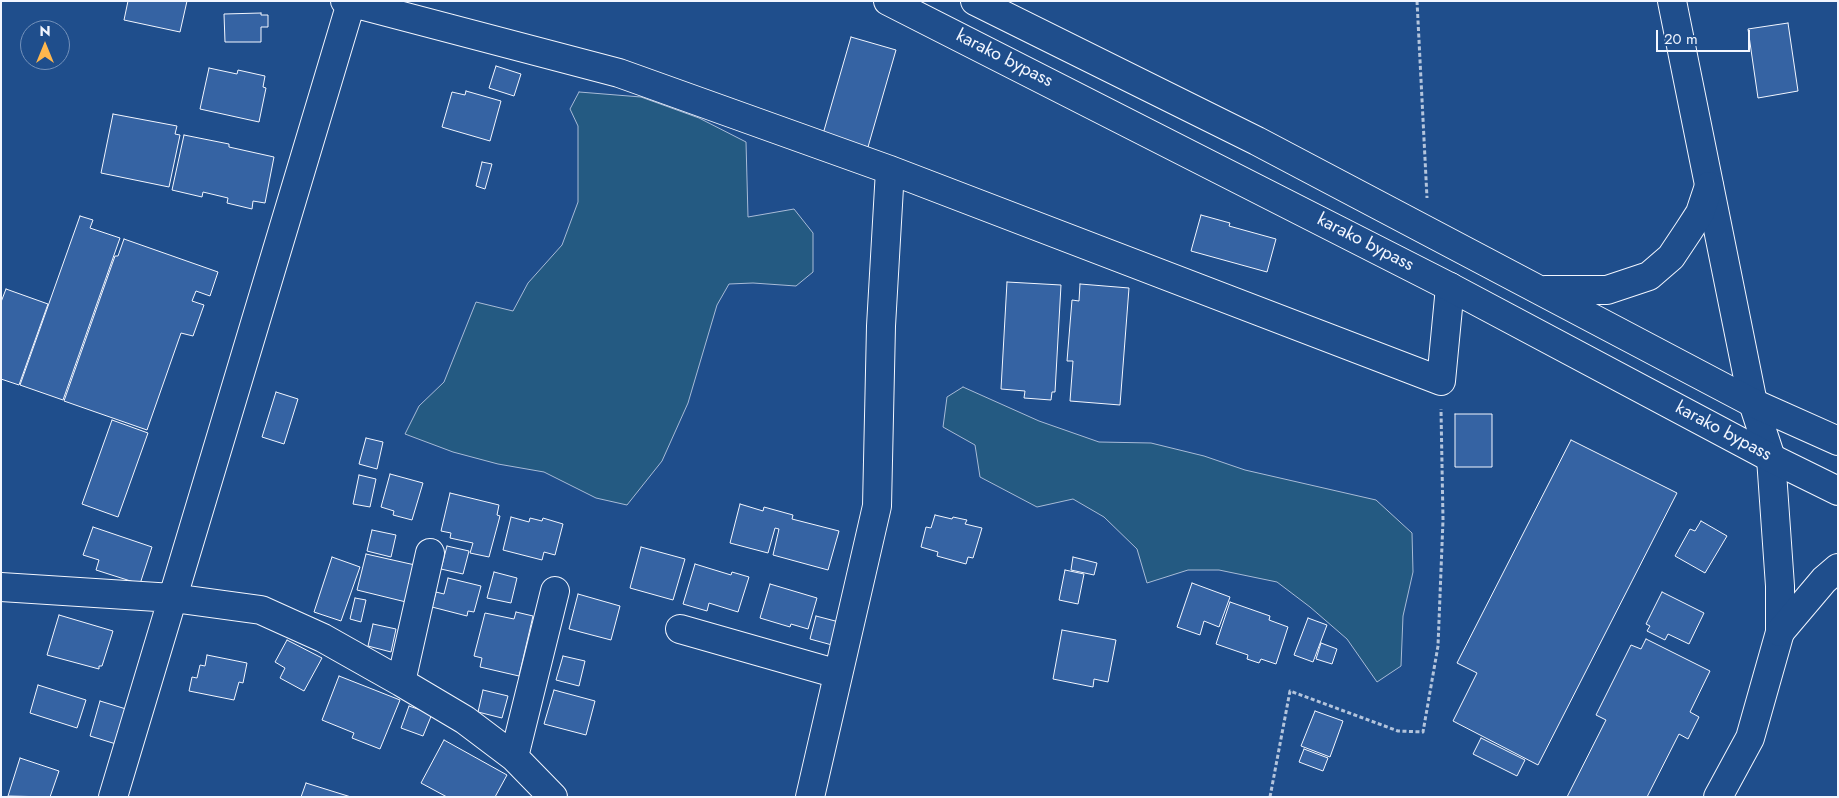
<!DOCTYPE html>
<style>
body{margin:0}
#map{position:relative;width:1839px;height:798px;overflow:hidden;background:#1f4e8c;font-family:Jost,sans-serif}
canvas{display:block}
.frame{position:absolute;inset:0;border:2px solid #f2f6ff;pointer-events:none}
.north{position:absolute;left:20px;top:20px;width:50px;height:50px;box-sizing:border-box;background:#1f4e8c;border:1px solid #7391ba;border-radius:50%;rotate:0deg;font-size:14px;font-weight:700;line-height:20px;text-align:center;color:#f2f6ff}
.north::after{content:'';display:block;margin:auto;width:18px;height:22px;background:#ffb74d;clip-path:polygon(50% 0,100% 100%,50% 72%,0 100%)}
.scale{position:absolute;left:1656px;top:30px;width:94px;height:22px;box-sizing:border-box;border:2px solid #f2f6ff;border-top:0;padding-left:6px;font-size:15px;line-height:18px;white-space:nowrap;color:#f2f6ff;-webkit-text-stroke:4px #1f4e8c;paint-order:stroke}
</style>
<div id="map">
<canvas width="1839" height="798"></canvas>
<div class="frame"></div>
<div class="north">N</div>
<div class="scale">20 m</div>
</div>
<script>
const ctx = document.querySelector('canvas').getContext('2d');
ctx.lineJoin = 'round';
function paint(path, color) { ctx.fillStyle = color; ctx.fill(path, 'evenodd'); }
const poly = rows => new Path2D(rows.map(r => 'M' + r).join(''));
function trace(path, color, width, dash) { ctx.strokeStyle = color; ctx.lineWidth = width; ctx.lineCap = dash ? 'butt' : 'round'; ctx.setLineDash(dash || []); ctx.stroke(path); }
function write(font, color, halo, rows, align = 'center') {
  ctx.font = font + ' Jost,sans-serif'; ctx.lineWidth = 4; ctx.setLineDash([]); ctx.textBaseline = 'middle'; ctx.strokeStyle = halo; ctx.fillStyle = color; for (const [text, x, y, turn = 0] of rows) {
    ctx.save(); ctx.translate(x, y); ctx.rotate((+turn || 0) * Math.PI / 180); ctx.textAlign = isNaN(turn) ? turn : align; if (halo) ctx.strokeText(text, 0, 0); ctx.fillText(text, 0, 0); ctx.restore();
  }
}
const green = poly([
 [579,92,641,97,699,118,746,142,748,217,794,209,813,233,813,272,796,286,753,283,729,284,717,305,688,403,662,461,627,505,596,498,544,472,498,464,453,452,405,434,419,406,444,382,476,302,513,311,528,283,562,245,578,202,578,126,570,109,579,92],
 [963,387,1039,421,1099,442,1151,443,1204,456,1245,470,1376,500,1412,533,1413,572,1403,616,1401,666,1377,682,1347,639,1310,607,1277,582,1219,570,1188,570,1147,583,1137,549,1104,517,1073,499,1037,507,980,477,975,445,943,427,947,397,963,387]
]);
const building = poly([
 [128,1,187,1,180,32,124,20,128,1],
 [261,13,261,15,268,15,268,27,261,27,261,42,225,42,224,14,261,13],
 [1788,23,1798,91,1758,98,1748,29,1788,23],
 [851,37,896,50,868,147,823,134,851,37],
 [496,66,521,74,514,96,489,88,496,66],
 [209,68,237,74,238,70,265,76,263,87,266,88,259,122,200,109,209,68],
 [466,91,501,101,490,141,442,127,452,92,465,95,466,91],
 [113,114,177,126,175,134,180,135,169,187,101,173,113,114],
 [184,135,229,144,229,147,274,157,265,203,253,201,252,209,227,203,228,198,203,192,202,197,172,190,184,135],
 [482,162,492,164,485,189,476,186,482,162],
 [1201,215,1230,223,1229,226,1276,239,1267,272,1191,251,1201,215],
 [80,216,93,220,90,228,120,238,63,400,20,385,80,216],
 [124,239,218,272,210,296,196,291,192,301,204,305,193,336,181,333,147,430,64,401,115,256,118,256,124,239],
 [1007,282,1061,285,1055,392,1052,392,1051,400,1024,398,1025,391,1001,389,1007,282],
 [1080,284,1129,288,1120,405,1070,401,1073,361,1067,361,1072,300,1079,301,1080,284],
 [6,289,48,304,19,385,1,379,1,302,6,289],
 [276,392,298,399,284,444,262,437,276,392],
 [1455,414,1492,414,1492,467,1455,467,1455,414],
 [112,420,148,433,118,517,82,504,112,420],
 [366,438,383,442,377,469,359,464,366,438],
 [1571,440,1677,493,1538,765,1453,721,1477,673,1457,663,1571,440],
 [390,474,423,483,412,520,393,515,394,511,381,507,390,474],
 [359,475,376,479,370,507,353,504,359,475],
 [450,493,499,505,497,515,500,516,489,557,470,553,473,543,450,538,451,533,441,531,450,493],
 [740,504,763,511,764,507,793,515,792,519,839,531,828,570,773,555,779,529,775,528,768,553,730,543,740,504],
 [935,515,952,519,953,517,967,520,965,524,982,528,973,558,968,557,966,564,937,556,938,552,921,547,926,527,931,528,935,515],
 [511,517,529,522,530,518,542,521,543,518,563,524,555,555,544,552,542,560,503,550,511,517],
 [1701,521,1727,536,1705,573,1675,556,1690,529,1695,531,1701,521],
 [93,527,152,547,140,584,96,570,99,560,83,555,93,527],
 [372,530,396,535,391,557,367,551,372,530],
 [447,546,469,551,463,574,441,569,447,546],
 [641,547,685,559,673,600,630,588,641,547],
 [366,554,415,565,406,602,357,590,366,554],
 [332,557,360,567,341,621,314,612,332,557],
 [1073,557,1097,563,1094,575,1071,570,1073,557],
 [695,564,731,575,732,572,749,577,738,612,709,603,707,611,683,604,695,564],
 [1065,570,1084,574,1078,604,1059,600,1065,570],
 [494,572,517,578,511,603,487,598,494,572],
 [448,578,481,586,474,612,468,611,467,616,432,607,436,592,444,594,448,578],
 [1192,583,1230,597,1219,627,1204,621,1200,635,1177,627,1192,583],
 [770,584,817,598,808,629,791,624,790,627,760,618,770,584],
 [1662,592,1704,613,1689,644,1668,634,1665,640,1647,631,1650,626,1646,624,1662,592],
 [578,594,620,606,611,640,569,629,578,594],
 [355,598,366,600,361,622,350,619,355,598],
 [1230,602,1270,616,1269,620,1288,627,1276,664,1261,659,1259,663,1247,659,1248,655,1216,644,1230,602],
 [516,612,533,616,519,676,480,667,482,658,474,656,485,613,514,619,516,612],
 [59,615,113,631,102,666,99,666,99,669,47,655,59,615],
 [816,616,839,622,832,645,810,639,816,616],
 [1308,618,1327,625,1313,662,1294,655,1308,618],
 [373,624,396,629,391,652,368,646,373,624],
 [1062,630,1116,640,1108,682,1094,679,1093,687,1053,679,1062,630],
 [1646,639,1710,671,1690,712,1699,717,1688,739,1679,734,1647,797,1567,797,1606,720,1596,715,1631,645,1641,649,1646,639],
 [287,640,322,658,304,691,280,678,285,668,275,662,287,640],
 [1321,643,1337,649,1332,664,1316,659,1321,643],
 [207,655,247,663,243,683,239,682,234,700,189,691,192,677,197,678,200,665,205,666,207,655],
 [563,656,585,661,579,686,556,680,563,656],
 [339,676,400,700,380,749,352,738,354,733,322,720,339,676],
 [38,685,86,700,77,728,30,713,38,685],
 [483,690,508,696,502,718,478,712,483,690],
 [554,690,595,701,586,735,544,724,554,690],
 [100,701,126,709,116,744,90,736,100,701],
 [409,706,432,714,423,736,401,728,409,706],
 [1315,711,1343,721,1330,757,1301,746,1315,711],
 [1481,738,1525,760,1517,776,1473,754,1481,738],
 [444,740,507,775,495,797,447,797,421,783,444,740],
 [1304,749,1328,758,1323,771,1299,762,1304,749],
 [20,758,59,771,50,797,8,796,20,758],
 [306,783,351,797,301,797,306,783]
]);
const path = poly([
 [1417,1,1427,198],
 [1270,797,1290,691,1398,731,1423,732,1438,646,1443,520,1441,409]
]);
const minor = poly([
 [345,1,619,73,890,170,1441,381,1450,287],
 [1672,1,1753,403,1771,458,1780,586,1780,632,1750,738,1718,797],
 [1,587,173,598,261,610,323,638,401,682,465,720,514,757,553,797],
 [680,629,838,674],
 [401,682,430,553],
 [514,757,555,591],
 [113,797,351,3],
 [810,797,877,506,881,326,890,170]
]);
const highway = poly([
 [888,1,1450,287,1771,458,1838,491],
 [975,1,1257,141,1753,403,1838,441],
 [1545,290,1607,290,1649,276,1671,257,1689,230,1700,213,1709,186],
 [1780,632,1824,580,1838,568]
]);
const streetNames = [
 ["karako bypass",1004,59,27],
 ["karako bypass",1365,243,27],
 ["karako bypass",1723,432,28]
];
paint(green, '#245a82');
trace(green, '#a8bbd7', 1);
paint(building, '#3563a3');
trace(building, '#f2f6ff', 1);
trace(minor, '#f2f6ff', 30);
trace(highway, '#f2f6ff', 30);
trace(path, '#b3c4dc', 3, [4, 2.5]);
trace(minor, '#1f4e8c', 28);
trace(highway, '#1f4e8c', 28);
write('18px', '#f2f6ff', '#1f4e8c', streetNames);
</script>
